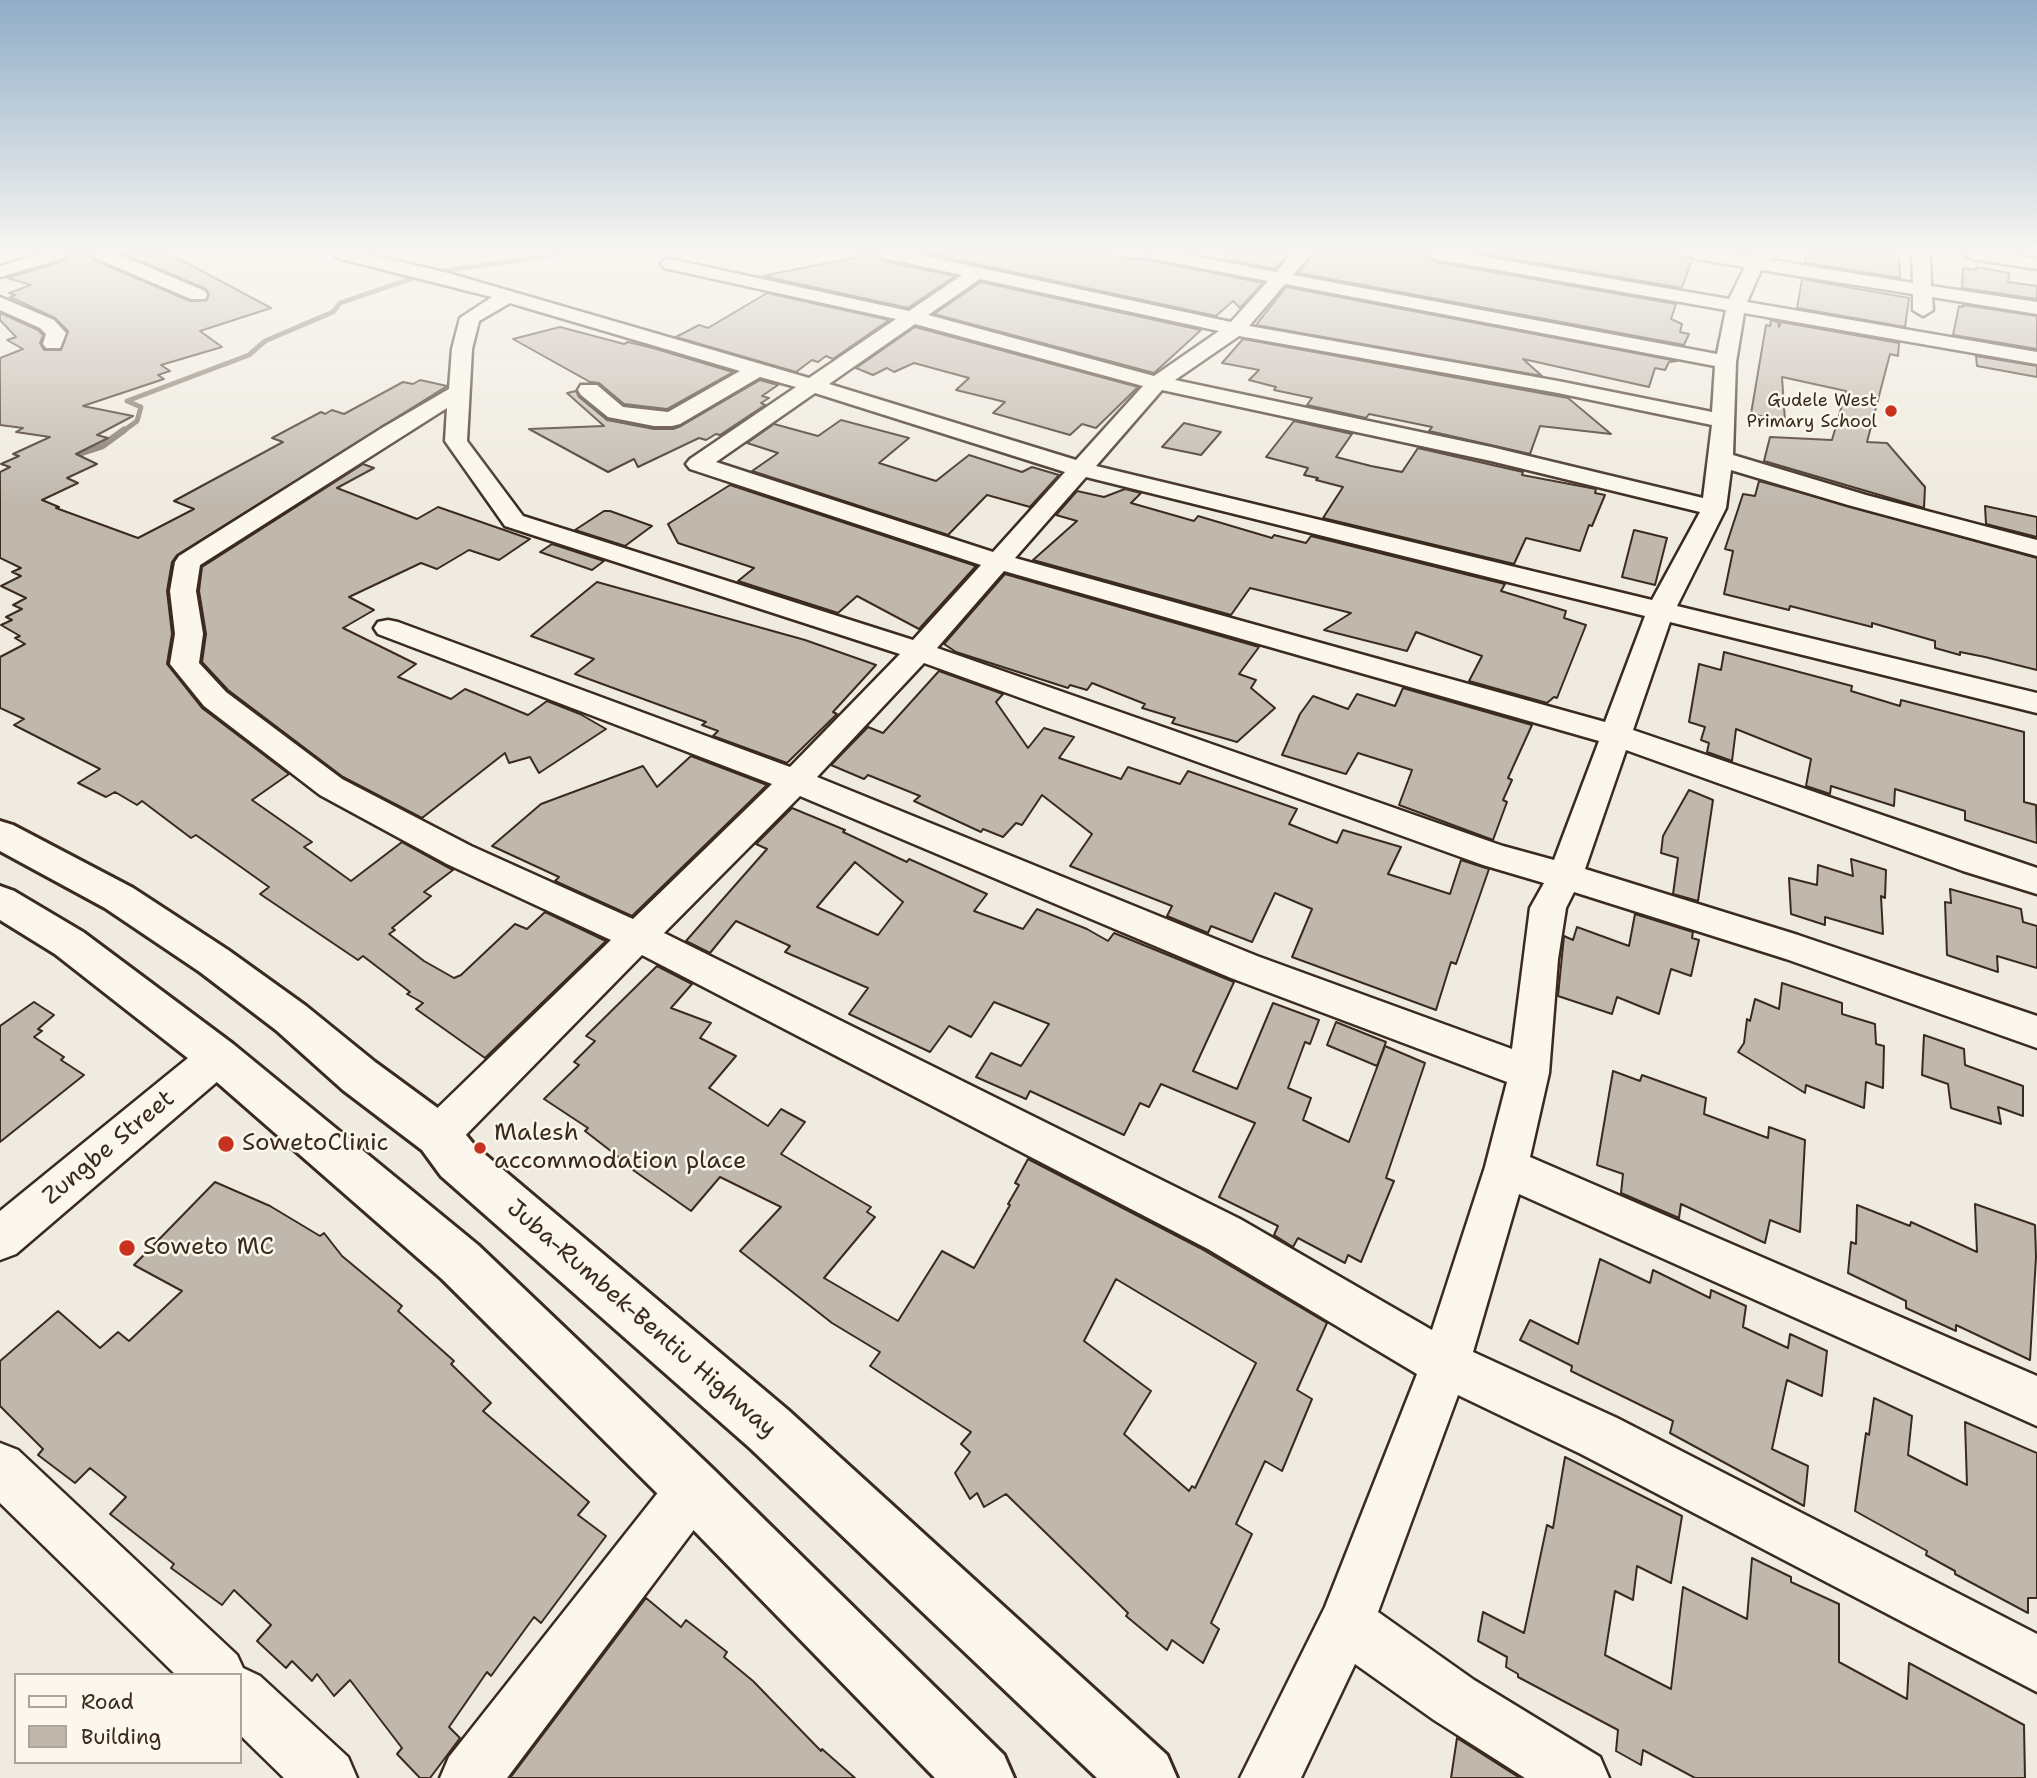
<!DOCTYPE html>
<style>
body{margin:0}
#map{position:relative;width:2037px;height:1778px;overflow:hidden;background:#f0ebe0;font-family:"Shantell Sans",sans-serif}
canvas{display:block}
.legend{position:absolute;left:14px;top:1673px;width:228px;height:91px;box-sizing:border-box;background:#fbf7ec;border:2px solid #aea59a;margin:0;padding:9px 12px;list-style:none;font-size:21px;color:#3b2a1e}
.legend li{display:flex;align-items:center;gap:14px;height:35px}
.legend b{width:35px;border:2px solid #aea59a}
</style>
<div id="map">
<canvas width="2037" height="1778"></canvas>
<ul class="legend">
<li><b style="height:9px;background:#fbf7ec"></b>Road</li>
<li><b style="height:19px;background:#c0b8ad"></b>Building</li>
</ul>
</div>
<script>
const ctx = document.querySelector('canvas').getContext('2d');
ctx.lineJoin = 'round';
const poly = rows => new Path2D(rows.map(r => 'M' + r).join(''));
function trace(path, color, width, dash) { ctx.strokeStyle = color; ctx.lineWidth = width; ctx.lineCap = dash ? 'butt' : 'round'; ctx.setLineDash(dash || []); ctx.stroke(path); }
function paint(path, color) { ctx.fillStyle = color; ctx.fill(path, 'evenodd'); }
function write(font, color, halo, rows, align = 'center') {
  ctx.font = font + ' "Shantell Sans",sans-serif'; ctx.lineWidth = 5; ctx.setLineDash([]); ctx.textBaseline = 'middle'; ctx.strokeStyle = halo; ctx.fillStyle = color; for (const [text, x, y, turn = 0] of rows) {
    ctx.save(); ctx.translate(x, y); ctx.rotate((+turn || 0) * Math.PI / 180); ctx.textAlign = isNaN(turn) ? turn : align; if (halo) ctx.strokeText(text, 0, 0); ctx.fillText(text, 0, 0); ctx.restore();
  }
}
const streamFar1 = poly([
 [122,432,137,421,141,407,127,401,249,355,265,341,333,312,340,303,428,273,558,254]
]);
const stream = poly([
 [65,458,102,446,124,430]
]);
const building = poly([
 [69,254,90,254,94,260,190,301,207,300,209,294,206,289,124,254,170,254,271,308,200,331,222,347,161,365,170,371,158,375,164,379,83,406,133,416,97,435,108,438,76,454,97,464,67,478,78,483,42,500,59,507,56,508,138,538,194,509,174,501,283,442,272,438,321,412,325,414,332,410,344,414,403,382,413,384,420,380,447,386,177,555,172,562,167,591,172,634,167,664,202,708,289,774,252,800,312,842,304,847,351,881,402,842,453,870,424,892,431,896,392,928,395,930,389,934,424,961,454,978,461,975,515,924,527,929,545,912,606,941,485,1058,416,1009,423,1003,407,994,410,992,363,956,358,960,260,894,269,887,196,835,191,838,142,801,137,805,115,792,106,797,78,783,100,769,14,725,24,719,0,708,0,657,25,644,15,638,20,636,1,625,12,620,6,617,22,609,13,605,26,598,1,586,21,576,12,572,21,568,0,558,0,472,10,467,1,464,19,456,13,454,50,437,16,432,23,428,0,425,0,358,23,349,7,340,16,337,0,320,0,313,38,330,43,335,40,343,44,350,61,350,68,331,55,318,10,297,15,295,9,293,31,285,7,278,65,261,69,254],
 [857,254,879,254,883,261,955,276,908,308,763,276,857,257,857,254],
 [930,254,1105,254,1138,260,1140,258,1263,283,1240,308,1233,301,1216,316,930,254],
 [1225,254,1288,254,1275,269,1228,260,1225,254],
 [1313,254,1423,254,1435,262,1676,304,1671,319,1682,324,1680,332,1689,334,1684,345,1298,273,1313,254],
 [1484,254,1676,254,1692,259,1682,288,1484,254],
 [1807,254,1899,254,1900,278,1805,263,1807,254],
 [1976,267,2009,273,2008,282,2037,286,2037,299,1962,288,1963,268,1976,270,1976,267],
 [1802,279,1909,298,1905,327,1797,308,1802,279],
 [981,282,1201,330,1154,373,934,314,981,282],
 [1286,287,1677,361,1669,362,1665,370,1655,368,1649,387,1523,359,1542,376,1256,325,1286,287],
 [767,293,889,320,833,359,826,356,818,362,812,360,796,372,676,337,699,325,708,328,767,293],
 [1963,305,2037,316,2037,349,1953,335,1959,306,1963,307,1963,305],
 [1771,320,1778,322,1779,327,1781,322,1899,343,1898,356,1890,354,1867,442,1887,443,1925,487,1924,508,1764,461,1770,437,1832,440,1846,391,1782,377,1785,421,1751,414,1766,325,1770,326,1771,320],
 [560,327,624,344,628,342,653,348,733,372,667,409,624,404,599,383,590,382,513,339,560,327],
 [915,327,1138,387,1096,428,1082,424,1070,435,993,413,1005,402,956,390,969,378,914,363,894,372,887,368,873,375,856,368,915,327],
 [1243,339,1568,398,1611,434,1540,426,1530,454,1429,431,1432,427,1369,414,1366,418,1307,405,1312,398,1274,390,1276,387,1249,380,1259,370,1222,363,1243,339],
 [1976,356,2037,366,2037,377,1977,366,1976,356],
 [760,380,778,385,762,396,769,398,761,403,765,405,720,435,716,434,706,440,699,438,638,467,634,459,608,472,529,429,604,426,567,393,576,391,579,397,607,420,654,429,673,429,681,426,760,380],
 [841,420,909,438,879,463,936,481,969,455,1022,472,1032,467,1059,475,1030,507,987,495,948,535,752,471,778,453,747,443,774,424,818,436,841,420],
 [1294,421,1352,434,1336,457,1371,466,1402,472,1418,448,1523,472,1522,475,1596,489,1595,493,1605,495,1592,526,1589,525,1580,551,1526,538,1514,564,1323,518,1343,487,1316,480,1318,478,1304,475,1308,468,1266,457,1294,421],
 [1184,423,1221,432,1201,455,1162,447,1184,423],
 [363,464,374,468,337,488,417,519,438,507,530,539,499,560,469,550,437,569,421,563,349,597,374,610,343,628,416,664,398,677,451,699,465,689,528,715,547,701,580,714,606,729,539,773,530,757,509,763,505,753,422,818,343,777,228,690,202,662,206,634,199,591,202,567,363,464],
 [1759,481,2037,558,2037,670,1985,657,1960,652,1960,655,1935,648,1935,641,1872,623,1872,627,1790,606,1789,610,1724,594,1733,551,1725,549,1743,494,1755,496,1759,481],
 [730,485,976,566,919,629,857,596,838,613,738,581,754,568,678,543,668,524,730,485],
 [1125,489,1141,493,1131,503,1194,521,1198,516,1272,538,1274,535,1306,543,1311,536,1505,584,1501,591,1566,611,1564,618,1586,625,1557,698,1554,697,1547,703,1469,681,1482,656,1416,632,1407,651,1324,630,1351,613,1250,588,1231,615,1033,560,1077,521,1056,515,1077,491,1104,497,1125,489],
 [1985,506,2037,517,2037,537,1986,524,1985,506],
 [604,511,610,511,652,526,625,546,575,530,604,511],
 [1634,530,1667,538,1655,585,1622,577,1634,530],
 [552,544,604,561,592,570,540,552,552,544],
 [1005,574,1259,647,1239,674,1256,680,1251,688,1275,708,1237,742,1172,723,1175,718,1142,708,1145,704,1092,683,1087,690,1070,685,1068,688,956,652,944,644,1005,574],
 [597,582,805,640,876,665,833,712,837,714,787,763,713,736,718,731,702,725,706,722,575,674,594,659,531,636,597,582],
 [1724,652,1852,686,1851,691,1900,706,1901,700,2024,732,2024,802,2036,805,2037,843,1965,820,1965,811,1895,789,1894,806,1831,786,1830,794,1806,786,1811,759,1736,729,1732,761,1707,752,1709,743,1701,740,1705,727,1689,722,1699,664,1721,670,1724,652],
 [939,671,1003,694,996,702,1028,748,1044,728,1074,737,1059,758,1121,779,1128,767,1180,784,1188,771,1297,809,1289,824,1337,843,1343,830,1401,847,1388,874,1450,894,1461,860,1489,869,1456,964,1451,962,1436,1010,1292,957,1312,909,1275,893,1252,942,1211,926,1208,933,1167,916,1172,906,1070,866,1092,834,1042,795,1022,825,1016,823,1003,837,983,829,981,832,914,801,920,796,868,775,864,779,831,765,868,727,883,733,939,671],
 [1403,688,1532,725,1508,778,1512,780,1503,800,1507,802,1493,840,1399,805,1412,770,1358,753,1346,774,1282,755,1300,714,1313,696,1348,709,1357,694,1395,706,1403,688],
 [691,756,767,785,632,916,555,881,559,877,492,846,541,804,643,766,657,787,691,756],
 [1689,790,1713,800,1698,901,1673,894,1678,858,1661,853,1663,836,1689,790],
 [792,808,845,830,843,832,907,862,909,859,987,894,974,911,1023,929,1037,909,1087,929,1108,941,1114,933,1234,982,1193,1071,1237,1089,1273,1003,1319,1020,1310,1044,1305,1042,1288,1088,1311,1098,1303,1120,1349,1142,1385,1046,1425,1063,1386,1178,1394,1181,1361,1262,1348,1255,1345,1263,1298,1238,1293,1247,1274,1235,1278,1226,1219,1197,1255,1123,1161,1084,1149,1107,1140,1103,1124,1135,1030,1091,1026,1099,976,1077,991,1053,1021,1066,1049,1024,994,1002,971,1037,949,1026,930,1052,849,1014,868,988,785,952,790,946,736,921,710,953,686,941,767,849,756,844,792,808],
 [855,862,903,902,878,935,817,907,855,862],
 [1851,859,1886,870,1885,898,1881,896,1883,934,1825,917,1825,925,1791,914,1789,878,1817,885,1818,865,1853,876,1851,859],
 [1950,889,2021,909,2023,922,2037,926,2037,968,1997,956,1998,972,1947,955,1945,902,1951,903,1950,889],
 [1635,914,1693,932,1692,938,1699,940,1691,976,1671,969,1659,1014,1617,997,1612,1014,1558,996,1564,936,1573,940,1577,927,1629,946,1635,914],
 [657,966,692,984,671,1008,711,1023,700,1038,736,1056,709,1088,768,1126,781,1109,805,1122,781,1154,871,1207,867,1212,875,1217,824,1278,898,1321,942,1251,974,1268,1010,1205,1008,1204,1019,1185,1015,1183,1028,1159,1200,1248,1327,1323,1297,1390,1312,1399,1282,1471,1265,1461,1236,1524,1252,1534,1211,1623,1219,1629,1203,1663,1172,1640,1167,1650,1126,1616,1128,1613,1006,1494,984,1507,977,1493,970,1499,955,1473,970,1452,961,1444,971,1432,870,1366,880,1352,832,1323,740,1251,781,1207,720,1177,691,1211,633,1170,634,1169,585,1131,588,1128,544,1099,579,1065,574,1062,595,1041,586,1036,657,966],
 [1116,1279,1256,1363,1195,1488,1192,1486,1189,1491,1124,1434,1151,1391,1084,1341,1116,1279],
 [1782,983,1842,1003,1842,1014,1875,1024,1876,1044,1884,1046,1883,1088,1866,1082,1864,1108,1806,1085,1805,1093,1738,1052,1744,1043,1747,1019,1750,1021,1755,999,1779,1009,1782,983],
 [34,1002,54,1015,38,1029,42,1031,34,1037,64,1057,61,1060,84,1075,0,1142,0,1026,34,1002],
 [1336,1022,1386,1042,1377,1066,1327,1045,1336,1022],
 [1924,1035,1964,1049,1965,1065,2023,1086,2023,1116,1998,1107,2001,1124,1951,1108,1948,1084,1922,1075,1924,1035],
 [1613,1071,1640,1081,1642,1075,1706,1098,1704,1114,1768,1138,1769,1127,1805,1140,1800,1232,1770,1220,1765,1243,1681,1204,1679,1218,1621,1193,1623,1174,1597,1165,1613,1071],
 [215,1182,270,1206,320,1236,324,1233,342,1256,402,1306,398,1311,454,1361,451,1364,491,1403,483,1411,589,1502,578,1515,606,1536,541,1623,534,1617,491,1676,487,1672,449,1727,460,1738,430,1778,420,1778,397,1754,402,1748,350,1680,334,1696,317,1674,312,1681,292,1661,286,1668,257,1641,271,1625,234,1590,222,1605,171,1568,174,1564,110,1514,126,1497,90,1468,75,1483,38,1455,43,1449,0,1406,0,1361,58,1311,100,1348,118,1332,129,1341,182,1291,134,1265,215,1182],
 [1975,1204,2035,1225,2036,1257,2030,1360,1956,1325,1956,1331,1906,1308,1906,1301,1848,1273,1851,1242,1856,1244,1857,1205,1910,1226,1911,1222,1977,1252,1975,1204],
 [1600,1259,1650,1283,1653,1270,1710,1298,1711,1290,1746,1306,1743,1327,1788,1348,1790,1334,1827,1351,1822,1396,1787,1380,1772,1449,1808,1466,1804,1506,1670,1433,1673,1421,1571,1371,1572,1366,1520,1340,1530,1320,1578,1344,1600,1259],
 [1874,1398,1912,1416,1908,1455,1967,1485,1965,1422,2037,1453,2037,1598,2028,1598,2028,1613,1955,1574,1955,1571,1926,1555,1927,1551,1855,1511,1866,1433,1869,1435,1874,1398],
 [1565,1457,1682,1516,1671,1583,1637,1566,1633,1600,1615,1591,1605,1655,1671,1689,1683,1587,1747,1619,1752,1558,1791,1577,1791,1582,1839,1604,1839,1662,1907,1699,1909,1663,2024,1725,2025,1778,1695,1778,1643,1750,1641,1765,1616,1751,1618,1730,1518,1677,1518,1674,1506,1667,1507,1657,1478,1641,1483,1612,1524,1633,1547,1525,1553,1528,1565,1457],
 [646,1598,681,1627,686,1620,727,1652,724,1657,753,1681,821,1751,822,1749,855,1778,510,1778,646,1598],
 [1457,1738,1520,1778,1451,1778,1457,1738]
]);
const minor = poly([
 [39,254,67,254,64,258,0,277,0,266,39,254],
 [92,254,117,254,205,291,207,295,205,299,191,299,95,258,92,254],
 [334,254,367,254,448,273,809,378,896,319,664,268,661,264,664,260,670,259,909,311,962,275,884,258,881,254,916,254,1231,322,1268,281,1154,259,1145,254,1183,254,1276,272,1292,254,1311,254,1293,275,1717,354,1726,310,1435,259,1426,254,1467,254,1729,299,1745,267,1697,259,1688,254,1732,254,1753,257,1757,254,1778,254,1771,260,1913,283,1912,254,1930,254,1931,286,2037,302,2037,314,1932,297,1933,310,1923,316,1913,310,1913,294,1761,270,1747,302,2037,352,2037,364,1744,313,1736,362,1733,455,1866,495,2037,540,2037,556,1848,505,1731,470,1726,508,1677,606,2037,693,2037,713,1670,622,1633,730,2037,868,2037,894,1963,871,1626,750,1585,869,1798,935,2037,1016,2037,1048,1786,959,1574,892,1566,908,1558,959,1549,1073,1530,1157,2037,1376,2037,1426,1519,1194,1473,1352,1617,1418,2037,1634,2037,1692,1581,1454,1458,1395,1378,1612,1474,1680,1600,1757,1609,1778,1525,1778,1434,1720,1355,1664,1301,1778,1240,1778,1325,1607,1417,1374,1208,1249,642,955,453,1148,438,1154,423,1148,417,1135,423,1122,611,940,447,864,320,795,204,706,170,664,175,634,170,591,175,562,179,556,382,428,449,389,452,349,460,318,492,297,337,258,334,254],
 [980,279,1219,331,1154,376,928,315,980,279],
 [1285,284,1715,366,1712,412,1558,381,1249,326,1285,284],
 [510,303,740,371,668,412,623,407,597,385,581,385,578,390,581,395,608,417,654,426,672,426,680,424,760,377,796,387,690,459,686,464,690,469,981,565,913,640,523,516,467,441,472,349,479,321,510,303],
 [915,324,1143,386,1076,460,829,384,915,324],
 [1239,336,1558,393,1712,425,1703,498,1491,447,1175,380,1239,336],
 [1162,390,1491,461,1700,512,1652,600,1096,466,1162,390],
 [815,393,1065,472,993,552,716,462,815,393],
 [447,408,445,441,505,526,900,654,790,767,398,622,388,620,378,622,374,628,378,634,772,784,633,919,471,846,342,779,226,692,199,663,203,634,196,591,200,565,447,408],
 [1086,477,1645,616,1605,722,1015,558,1086,477],
 [1004,571,1599,741,1554,860,1503,846,937,648,1004,571],
 [924,663,1483,865,1544,883,1530,908,1512,1049,1257,956,817,777,924,663],
 [800,796,1231,978,1507,1082,1485,1167,1432,1330,1240,1219,664,933,800,796],
 [1963,254,2008,254,2037,259,2037,269,1972,259,1963,254],
 [0,297,54,320,66,333,60,348,46,348,43,344,46,334,40,328,0,310,0,297],
 [218,1040,232,1045,238,1057,232,1069,16,1254,0,1260,0,1211,204,1045,218,1040],
 [0,1443,18,1450,237,1655,243,1668,260,1676,348,1757,357,1778,284,1778,240,1735,240,1675,176,1675,0,1503,0,1443],
 [693,1463,711,1471,719,1489,711,1507,507,1778,440,1778,449,1757,675,1471,693,1463]
]);
const trunk = poly([
 [0,821,13,825,133,888,228,950,306,1006,375,1062,454,1120,475,1146,788,1410,1167,1755,1177,1778,1097,1778,750,1448,441,1176,422,1150,343,1090,276,1030,200,972,105,908,0,851,0,821],
 [0,886,14,891,83,932,233,1044,478,1245,713,1469,1004,1755,1014,1778,935,1778,673,1509,442,1279,203,1070,55,954,0,920,0,886]
]);
const markers = [
 [1891,411,7,"#c8321e"],
 [226,1144,9,"#c8321e"],
 [480,1148,7,"#c8321e"],
 [127,1248,9,"#c8321e"]
];
const farPoinames = [
 ["Gudele West",1877,401],
 ["Primary School",1877,422]
];
const nearPoinames = [
 ["Malesh",494,1134],
 ["accommodation place",494,1162],
 ["SowetoClinic",242,1144],
 ["Soweto MC",143,1248]
];
const nearStreetnames = [
 ["Zungbe Street",109,1148,-40],
 ["Juba-Rumbek-Bentiu Highway",641,1319,41]
];
trace(streamFar1, '#7f7367', 5);
trace(stream, '#7f7367', 7);
paint(building, '#c0b8ad');
trace(building, '#3b2a1e', 2);
trace(minor, '#3b2a1e', 5);
trace(trunk, '#3b2a1e', 6);
paint(minor, '#fbf7ec');
paint(trunk, '#fbf7ec');
const sky = ctx.createLinearGradient(0, 0, 0, 503);
sky.addColorStop(0, '#90adc8');
sky.addColorStop(0.5, '#f8f6f1');
sky.addColorStop(1, '#f8f6f100');
ctx.fillStyle = sky;
ctx.fillRect(0, 0, 2037, 503);
for (const [x, y, r, color] of markers) { const dot = new Path2D(); dot.arc(x, y, r, 0, 2 * Math.PI); ctx.fillStyle = color; ctx.fill(dot); trace(dot, '#fbf7ec', 2.5); }
write('18px', '#3b2a1e', '#fbf7ec', farPoinames, 'right');
write('24px', '#3b2a1e', '#fbf7ec', nearPoinames, 'left');
write('24px', '#3b2a1e', '#fbf7ec', nearStreetnames);
</script>
